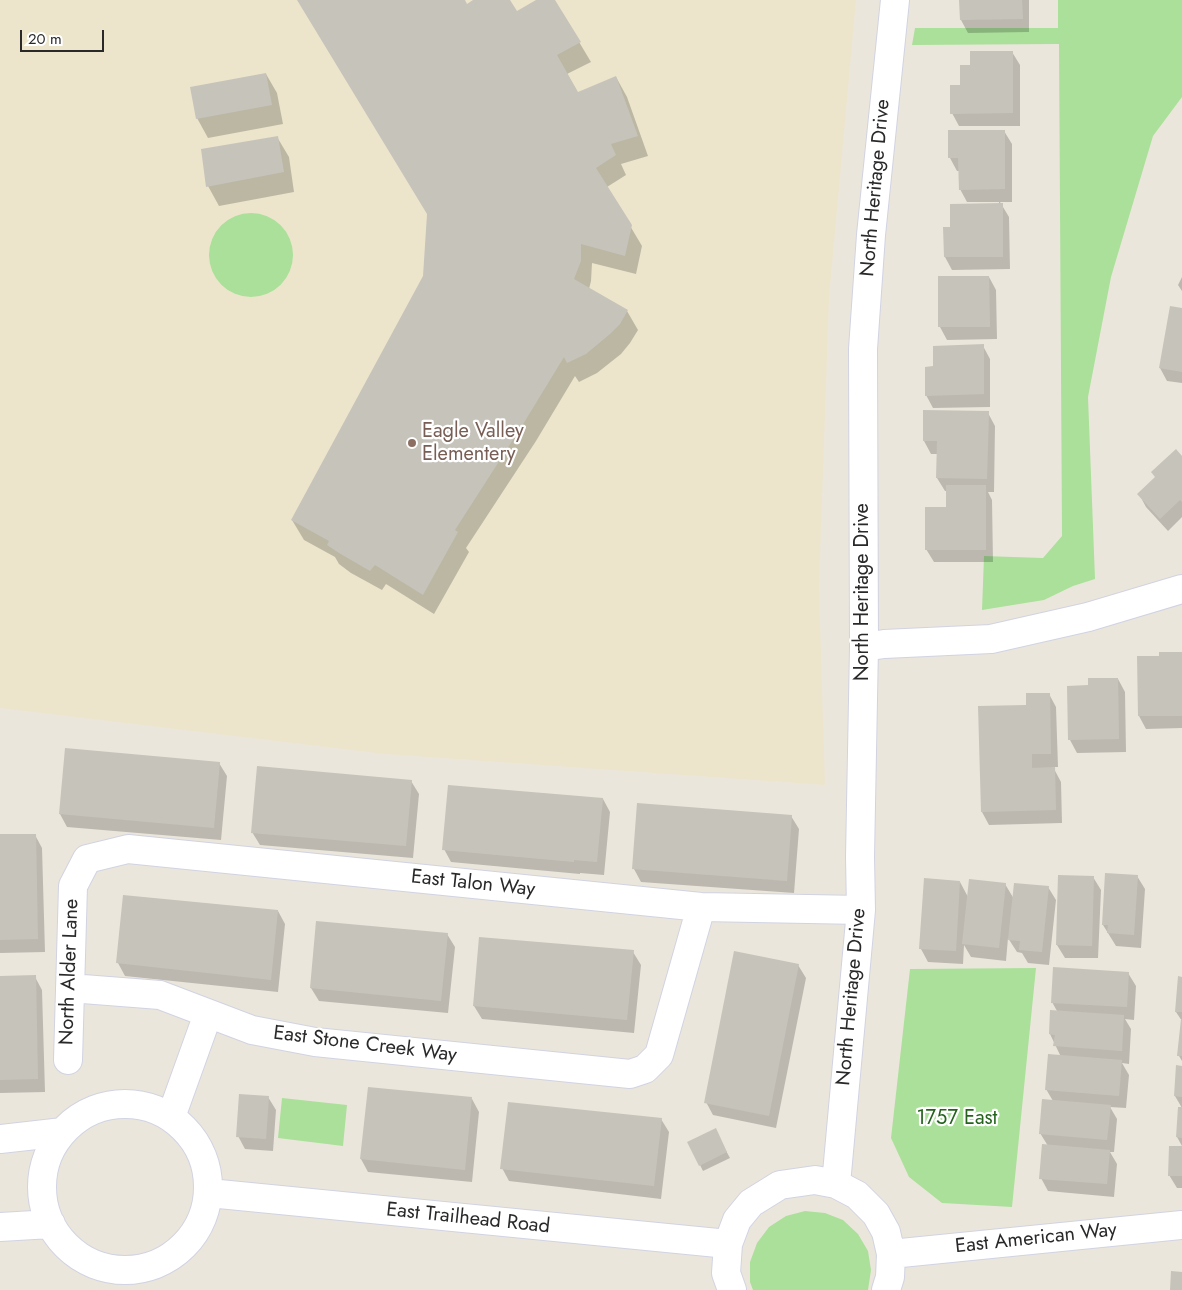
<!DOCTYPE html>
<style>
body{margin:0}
#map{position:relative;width:1182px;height:1290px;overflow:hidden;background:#ebe6dc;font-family:Jost,sans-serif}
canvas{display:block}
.scale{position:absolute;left:20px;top:30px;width:84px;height:22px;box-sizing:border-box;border:2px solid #292929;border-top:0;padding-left:6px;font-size:15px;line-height:18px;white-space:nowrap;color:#292929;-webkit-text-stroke:4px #fff;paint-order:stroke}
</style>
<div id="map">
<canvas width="1182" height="1290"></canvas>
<div class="scale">20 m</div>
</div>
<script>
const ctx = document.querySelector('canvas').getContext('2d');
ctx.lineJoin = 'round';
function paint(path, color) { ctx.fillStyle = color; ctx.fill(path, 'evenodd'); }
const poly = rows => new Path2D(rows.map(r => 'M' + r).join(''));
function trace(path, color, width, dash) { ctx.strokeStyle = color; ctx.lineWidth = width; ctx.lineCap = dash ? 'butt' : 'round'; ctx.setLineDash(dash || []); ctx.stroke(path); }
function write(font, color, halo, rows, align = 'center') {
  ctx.font = font + ' Jost,sans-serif'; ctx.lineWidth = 4.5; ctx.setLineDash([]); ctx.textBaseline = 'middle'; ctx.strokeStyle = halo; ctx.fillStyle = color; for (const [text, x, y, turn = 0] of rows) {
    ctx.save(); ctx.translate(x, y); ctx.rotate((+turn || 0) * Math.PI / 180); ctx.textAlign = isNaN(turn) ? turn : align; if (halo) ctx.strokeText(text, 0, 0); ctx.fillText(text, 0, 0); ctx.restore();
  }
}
const education = poly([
 [0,0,856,0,829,298,819,587,825,785,385,754,0,708]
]);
const green = poly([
 [1058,0,1182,0,1182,97,1153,136,1111,277,1088,397,1095,579,1073,586,1044,600,982,610,984,556,1043,558,1062,536,1059,44,912,45,915,28,1058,28],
 '209 255a42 42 0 1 1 84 0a42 42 0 1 1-84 0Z',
 [1036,968,1012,1207,942,1203,909,1177,891,1138,910,969],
 [282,1098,347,1105,343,1146,278,1138],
 [805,1211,825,1213,843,1220,858,1234,868,1251,871,1270,868,1290,753,1290,750,1282,750,1262,757,1243,769,1227,786,1216]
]);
const shadow = poly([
 [298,0,463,0,466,5,476,0,509,0,517,13,538,0,554,0,591,62,567,74,578,93,616,77,627,97,648,156,621,164,626,175,607,187,642,246,636,274,592,263,591,281,589,289,627,311,638,330,630,343,621,354,597,373,579,382,575,376,536,441,466,548,469,552,434,614,386,584,382,590,351,573,339,564,335,557,304,540,292,520,424,276,429,214],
 [961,0,1029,0,1029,32,968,33,961,20],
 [1012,52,1020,65,1020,126,959,126,952,113,962,86,972,66],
 [266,74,277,93,283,124,208,138,197,118],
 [1004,131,1012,144,1012,202,1000,202,1009,217,1010,269,952,270,945,257,952,228,999,204,999,202,967,202,960,189,960,171,957,171,950,158],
 [277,137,289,157,294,192,219,206,208,186],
 [989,277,996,290,997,339,947,340,940,327],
 [1182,277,1182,291,1178,285],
 [1182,309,1182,383,1167,381,1160,368],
 [983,346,990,359,990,407,933,408,926,395,934,367],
 [988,413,995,426,994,492,988,492,992,500,993,562,934,562,926,549,947,508,947,491,945,491,937,478,938,454,931,454,924,441],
 [1182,458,1182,517,1168,531,1146,507,1139,494],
 [1182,653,1182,728,1146,729,1139,716,1161,657],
 [1118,679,1125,692,1126,752,1077,753,1070,740,1089,686],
 [1049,694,1056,707,1058,767,1053,767,1061,782,1062,823,989,825,982,812,1028,707],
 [219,763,227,776,221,840,67,827,60,814],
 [411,781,419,794,413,858,260,845,252,832],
 [603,799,610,812,604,875,580,873,580,874,451,862,444,849],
 [791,816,799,829,794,893,641,882,634,869],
 [35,835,42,848,45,952,0,953,0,836],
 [1137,876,1145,889,1141,948,1116,946,1103,925],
 [1093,877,1101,890,1098,958,1065,958,1057,945],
 [960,882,968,897,1005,884,1014,899,1048,887,1056,900,1049,965,1028,963,1022,953,1017,952,1008,938,1006,961,971,957,964,945,963,964,928,962,921,949],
 [278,911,285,924,278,992,125,976,118,963],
 [447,934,455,947,448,1013,319,1001,311,988],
 [480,938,633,952,641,965,634,1033,482,1019,474,1006],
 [798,965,806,978,776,1128,713,1115,706,1102],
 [1128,973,1136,986,1134,1020,1125,1019,1131,1029,1129,1064,1122,1063,1129,1075,1126,1108,1110,1107,1117,1119,1114,1152,1110,1152,1117,1164,1114,1197,1048,1191,1041,1178,1048,1146,1040,1133,1053,1101,1046,1089,1061,1057,1050,1034,1057,1011,1052,1002],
 [0,977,35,977,42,990,45,1092,0,1093],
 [1182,978,1182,1061,1179,1056,1182,1021,1176,1012],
 [1182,1067,1182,1108,1175,1096],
 [369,1088,472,1099,479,1112,472,1182,368,1172,361,1159],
 [268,1097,276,1110,273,1151,245,1149,238,1136],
 [1182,1108,1182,1146,1177,1137],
 [661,1119,669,1132,661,1199,509,1181,502,1168],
 [718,1136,730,1158,703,1171,700,1165],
 [1182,1148,1182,1188,1177,1188,1169,1175]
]);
const building = poly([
 [297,0,465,0,467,4,473,0,510,0,517,11,536,0,555,0,581,42,557,55,578,92,616,76,638,136,611,144,616,155,596,168,632,225,625,256,581,244,581,261,574,279,628,310,620,324,610,334,586,354,567,363,564,357,525,421,455,530,458,532,423,595,375,565,370,571,339,553,327,545,329,541,291,520,423,276,427,214],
 [959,0,1022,0,1023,19,960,20],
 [970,51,1013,51,1013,113,950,114,950,85,960,85,960,65,970,65],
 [266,73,272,105,196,119,190,87],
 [948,130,1005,130,1005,189,959,190,958,158,948,158],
 [278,136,284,172,206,187,201,149],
 [1003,203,1003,257,944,257,943,227,950,227,950,204],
 [938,276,989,276,990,327,938,327],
 [1170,306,1182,308,1182,372,1159,368],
 [984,344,984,394,925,396,925,367,933,366,933,346],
 [923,410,989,411,987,479,936,478,937,441,923,441],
 [1176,449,1182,456,1182,502,1180,500,1160,519,1137,494,1155,477,1151,472],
 [946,485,986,485,986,550,925,550,925,507,946,507],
 [1159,652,1182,652,1182,716,1138,716,1137,656,1159,656],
 [1088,678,1118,678,1119,739,1068,740,1067,686,1088,685],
 [1026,693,1050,693,1051,754,1032,754,1032,768,1055,767,1056,810,981,812,978,706,1026,705],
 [65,748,220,762,214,828,59,814],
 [257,766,412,780,406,846,251,833],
 [448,785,603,798,597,862,574,860,574,862,442,850],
 [637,803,792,815,787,881,632,869],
 [0,834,36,834,38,939,0,940],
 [1105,873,1138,875,1134,935,1107,933,1108,925,1102,925],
 [1058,875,1094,876,1092,946,1056,945],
 [924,878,960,881,956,951,919,949],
 [969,879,1006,883,999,948,962,944],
 [1014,883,1049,886,1042,952,1019,950,1020,941,1008,940],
 [123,895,278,910,271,980,116,963],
 [316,921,448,933,441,1001,310,988],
 [479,937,634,950,627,1020,473,1006],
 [734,951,799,964,769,1116,704,1103],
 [1053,967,1129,972,1127,1007,1051,1003],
 [36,975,38,1079,0,1080,0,976],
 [1178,976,1182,977,1182,1012,1175,1012],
 [1050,1010,1124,1015,1122,1051,1053,1046,1055,1035,1049,1034],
 [1181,1019,1182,1019,1182,1056,1177,1056],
 [1048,1054,1122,1060,1119,1096,1045,1090],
 [1176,1065,1182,1066,1182,1097,1174,1096],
 [368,1087,472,1097,465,1170,360,1159],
 [239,1094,269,1096,266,1139,236,1137],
 [1042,1099,1111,1105,1107,1140,1039,1134],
 [508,1102,662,1118,654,1186,500,1169],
 [1178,1107,1182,1107,1182,1138,1176,1137],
 [716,1128,727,1152,699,1166,687,1142],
 [1042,1144,1110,1150,1107,1184,1039,1179],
 [1169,1146,1182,1146,1182,1176,1168,1176],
 [1171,1271,1182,1272,1182,1290,1170,1290]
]);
const street = poly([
 [864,647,884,644,991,639,1088,617,1182,589],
 [70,988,160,995,252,1030,315,1042,630,1074,645,1069,659,1055,701,907],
 [68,1060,73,886,87,859,128,849,701,907,861,910],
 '42 1187a83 83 0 1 1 166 0a83 83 0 1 1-166 0Z',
 [171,1117,208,1014],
 [0,1139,63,1132],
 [836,1184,861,910,860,857,864,647,863,349,871,235,895,0],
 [209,1193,728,1244],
 [0,1227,51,1224],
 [891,1254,1182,1225],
 [732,1290,726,1273,728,1244,737,1220,751,1203,780,1185,815,1180,836,1184,857,1195,876,1214,886,1232,891,1254,890,1277,886,1290]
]);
const markers = [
 [412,443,5,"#8d6e63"]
];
const streetNames = [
 ["North Heritage Drive",876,188,-85],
 ["North Heritage Drive",863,592,-90],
 ["East Talon Way",473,884,6],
 ["North Alder Lane",70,972,-88],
 ["North Heritage Drive",852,997,-85],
 ["East Stone Creek Way",365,1045,7],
 ["East Trailhead Road",468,1219,6],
 ["East American Way",1036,1239,-6]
];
const educationNames = [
 ["Eagle Valley",422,432],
 ["Elementery",422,455]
];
const parkNames = [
 ["1757 East",957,1119]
];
paint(education, '#ece5cc');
paint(green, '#abe09a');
paint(shadow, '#0003');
paint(building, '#c6c3bb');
trace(street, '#d1d3e2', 30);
trace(street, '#fff', 28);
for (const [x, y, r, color] of markers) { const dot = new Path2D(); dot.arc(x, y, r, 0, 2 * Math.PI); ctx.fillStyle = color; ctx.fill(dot); trace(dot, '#fff', 2); }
write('20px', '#292929', '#fff', streetNames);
write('20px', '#785e54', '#fff', educationNames, 'left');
write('20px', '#25631d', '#fff', parkNames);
</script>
